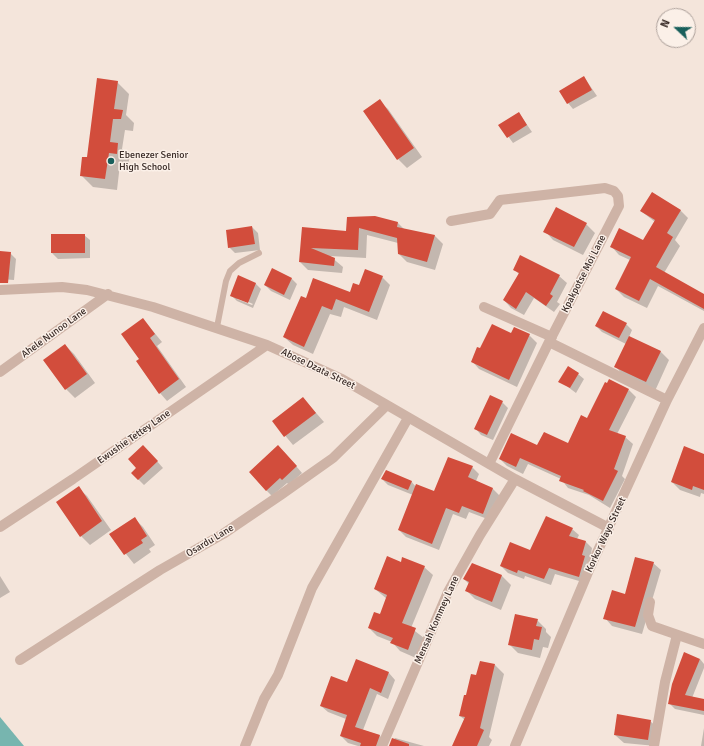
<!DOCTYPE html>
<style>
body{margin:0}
#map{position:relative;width:704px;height:746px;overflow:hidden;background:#f4e5db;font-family:Signika,sans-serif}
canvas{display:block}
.north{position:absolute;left:656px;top:8px;width:40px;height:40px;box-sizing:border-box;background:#fbf0e8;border:1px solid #ada19b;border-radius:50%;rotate:292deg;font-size:11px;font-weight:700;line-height:16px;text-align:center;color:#392b27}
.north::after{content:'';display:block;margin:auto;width:14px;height:18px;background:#185f5b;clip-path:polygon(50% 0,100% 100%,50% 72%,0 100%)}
</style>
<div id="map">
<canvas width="704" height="746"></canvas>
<div class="north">N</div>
</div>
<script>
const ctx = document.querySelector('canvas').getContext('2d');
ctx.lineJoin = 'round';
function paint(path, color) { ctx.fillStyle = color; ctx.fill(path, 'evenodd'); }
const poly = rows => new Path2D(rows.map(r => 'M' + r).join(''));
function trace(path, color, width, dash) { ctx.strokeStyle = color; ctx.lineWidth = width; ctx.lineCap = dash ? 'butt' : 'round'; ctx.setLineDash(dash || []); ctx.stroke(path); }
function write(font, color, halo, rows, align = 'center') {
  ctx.font = font + ' Signika,sans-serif'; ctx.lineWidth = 3; ctx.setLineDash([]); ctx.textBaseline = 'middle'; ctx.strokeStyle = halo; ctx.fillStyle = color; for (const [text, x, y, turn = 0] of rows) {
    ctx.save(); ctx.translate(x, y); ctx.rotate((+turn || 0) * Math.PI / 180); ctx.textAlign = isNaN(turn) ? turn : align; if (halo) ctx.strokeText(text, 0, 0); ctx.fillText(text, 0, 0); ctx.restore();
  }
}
const water = poly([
 [0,717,24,746,0,746]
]);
const shadow = poly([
 [584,77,597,96,573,109,568,103],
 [117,82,129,94,126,115,134,123,133,131,125,130,122,149,130,156,128,165,120,164,117,190,93,187,81,175],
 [379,101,388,109,422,157,407,168,398,159],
 [519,113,532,132,513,143,500,125],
 [680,210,688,218,675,240,680,246,664,273,704,295,704,311,658,286,647,308,624,297,616,289,630,260,619,255,612,247,644,241,655,222,641,211],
 [375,217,398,223,405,230,435,236,443,244,435,270,407,262,398,253,398,243,367,235,366,258,330,256,343,267,342,273,308,270,300,262,303,228,347,232],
 [586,224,595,233,583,255,553,240,545,231],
 [252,227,258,233,260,250,235,253,229,247],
 [84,235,90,240,90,258,58,259,52,253],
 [0,252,10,253,16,259,14,280,0,279],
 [514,269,559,276,567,283,557,302,560,304,554,312,534,298,524,315,511,308,504,300,519,274],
 [382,277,390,285,377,320,344,307,341,317,330,314,313,354,293,345,284,337,306,299,350,293,359,286],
 [291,278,297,284,290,300,271,291,265,285],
 [255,283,261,289,253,308,237,301,231,295],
 [237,297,253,304,252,305,237,299],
 [143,319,162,342,157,346,186,387,167,401,160,393,141,359],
 [626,324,632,330,629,337,660,351,669,360,655,391,624,376,616,367,626,344,602,332,596,326],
 [514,328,529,335,537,343,517,387,479,369,472,361,480,349,511,335],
 [65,345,74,354,95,383,75,398,66,389],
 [578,374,584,379,576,393,560,381],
 [629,390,636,397,617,434,625,437,633,444,622,476,625,479,610,508,589,495,568,488,561,479,528,464,523,474,507,466,500,459,538,447,568,444,588,419],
 [303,398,324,422,293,445,273,421],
 [502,402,508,408,493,440,481,435,476,429],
 [149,452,163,468,144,485,132,473],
 [284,452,302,473,289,485,287,483,272,496,266,490],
 [704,455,704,494,701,493,700,497,680,490,672,482],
 [472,467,479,474,476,481,493,489,500,496,490,520,469,512,466,519,453,514,439,550,406,537,399,530,413,495,388,485,382,479,411,481,416,487,435,492],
 [78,488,87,496,111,530,90,545,81,536],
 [134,518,143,527,155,545,149,549,151,552,134,564,111,535],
 [572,529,579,535,577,539,586,542,592,548,586,583,555,574,551,585,525,576,524,579,508,573,501,566],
 [401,563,424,567,433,575,411,628,424,638,416,658,400,651,392,642,377,636,369,628,380,615,387,599,375,589],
 [653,563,661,570,642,634,612,626,605,618],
 [472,564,502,576,511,585,501,610,475,599,466,590,469,584,464,579],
 [0,576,10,592,0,598],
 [537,620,546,629,546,632,551,637,548,648,543,647,540,658,518,653,509,644],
 [700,659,704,664,704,668,692,698,704,701,704,715,675,709,669,703],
 [495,665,504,674,489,737,492,740,489,746,453,746,465,720,460,716,477,676],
 [389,673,395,680,388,699,377,694,363,730,379,735,386,742,385,746,358,746,348,743,341,736,346,719,328,712,321,706,347,683],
 [650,721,659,729,656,746,624,743,615,735],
 [704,728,704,746,701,746],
 [395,738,424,746,390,746]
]);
const building = poly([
 [584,76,592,90,567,104,559,91],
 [97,78,118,81,114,109,123,110,121,119,113,119,110,142,118,143,117,154,109,153,105,179,80,176,82,157,87,157],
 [380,99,414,148,397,160,363,111],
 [519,112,527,125,507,138,498,125],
 [652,192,681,210,667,233,673,237,656,267,704,294,704,309,650,279,639,301,615,289,631,257,610,247,619,228,643,240,655,220,640,211],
 [556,207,587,223,574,247,543,232],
 [375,216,398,222,397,227,435,235,427,262,398,254,397,238,359,228,358,250,311,248,335,258,334,266,299,262,302,227,346,231,347,217],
 [252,226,255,244,228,248,226,230],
 [51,234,85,234,85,253,51,253],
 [0,251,11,252,8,283,0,283],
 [520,255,560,275,550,294,553,296,546,306,526,292,516,309,503,300,519,273,513,270],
 [272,268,292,278,284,295,264,285],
 [365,269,383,276,369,312,336,299,332,310,322,306,304,347,283,337,301,296,306,298,313,278,350,292,353,283,359,285],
 [238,275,256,283,248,303,230,296],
 [603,311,627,323,619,338,595,326],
 [143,318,155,334,150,338,179,379,159,394,136,361,139,359,121,334],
 [492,324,511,333,514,327,530,334,509,380,471,362,477,347,480,348],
 [629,336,661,351,646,382,614,367],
 [65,344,87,374,65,390,43,360],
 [568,366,579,373,570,388,558,382],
 [609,379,629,389,609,430,626,436,614,469,618,471,603,501,583,491,584,490,559,481,561,476,520,458,516,467,499,459,511,433,537,445,544,432,568,443,581,415,587,418,605,382,607,383],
 [490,395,503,401,487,435,474,429],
 [303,397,316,413,284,437,272,421],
 [143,445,158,461,138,480,131,473,136,468,128,459],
 [278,445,297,466,282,480,280,478,266,491,249,472],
 [684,446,704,454,704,490,693,486,692,490,671,482],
 [448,457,473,466,468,477,493,488,483,514,462,506,459,513,446,508,432,544,398,530,416,484,434,491],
 [386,470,412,481,408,490,381,479],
 [79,486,102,521,80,537,56,502],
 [546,516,573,528,569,536,586,541,582,555,585,556,579,577,549,568,544,579,518,570,517,573,500,566,510,542,530,550],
 [135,517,147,536,141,540,143,543,124,555,109,534],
 [387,556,401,562,402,557,425,566,402,623,416,628,408,650,390,643,393,638,368,628,374,612,380,614,387,595,374,589],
 [635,557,654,562,635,627,603,619,612,590,625,594],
 [472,563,502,575,492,602,465,591,469,582,463,579],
 [515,614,538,619,536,626,542,627,539,640,534,639,532,650,508,645],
 [684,652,700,659,685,695,704,699,704,711,668,704,672,684],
 [356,659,389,672,381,693,370,688,355,727,380,735,376,746,360,746,361,743,340,736,347,715,320,706,331,676,347,682],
 [480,661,495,664,480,728,484,730,477,746,452,746,465,717,459,716,464,695,466,695,471,674,476,675],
 [617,714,651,720,648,740,614,735],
 [392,738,409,744,409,746,389,746]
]);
const service = poly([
 [217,327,226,281,230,271,239,263,259,253]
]);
const minor = poly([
 [451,221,490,214,500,200,605,188,614,191,618,196,619,206,549,342,489,464],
 [0,290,62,287,87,290,153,307,267,345,342,379,515,479,609,528],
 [484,307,552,337],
 [549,342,667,400],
 [0,372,108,294],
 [0,527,73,479,267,345],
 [650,602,648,615,652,626,704,644],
 [20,660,160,570,223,534,282,494,333,458,387,405],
 [245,746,264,699,278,675,312,588,408,418],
 [382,746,448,592,480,535,515,479],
 [515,746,589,570,667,400,704,328],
 [654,746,665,682,677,635]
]);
const markers = [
 [111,161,4,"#185f5b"]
];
const poiNames = [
 ["Ebenezer Senior",119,155],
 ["High School",119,167]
];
const streetNames = [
 ["Kpakpotse Moi Lane",584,274,-63],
 ["Ahele Nunoo Lane",54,333,-36],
 ["Abose Dzata Street",318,369,26],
 ["Ewushie Tettey Lane",134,437,-35],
 ["Korkor Wayo Street",606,535,-65],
 ["Osardu Lane",210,541,-31],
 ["Mensah Kommey Lane",437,620,-66]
];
paint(water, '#77b5af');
paint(shadow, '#0003');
paint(building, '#d24d3c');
trace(service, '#ceb3a6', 6);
trace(minor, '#ceb3a6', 10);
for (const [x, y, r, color] of markers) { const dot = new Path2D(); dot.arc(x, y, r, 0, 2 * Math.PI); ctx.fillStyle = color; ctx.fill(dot); trace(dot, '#fbf0e8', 1.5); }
write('10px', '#392b27', '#fbf0e8', poiNames, 'left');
write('10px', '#392b27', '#fbf0e8', streetNames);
</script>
